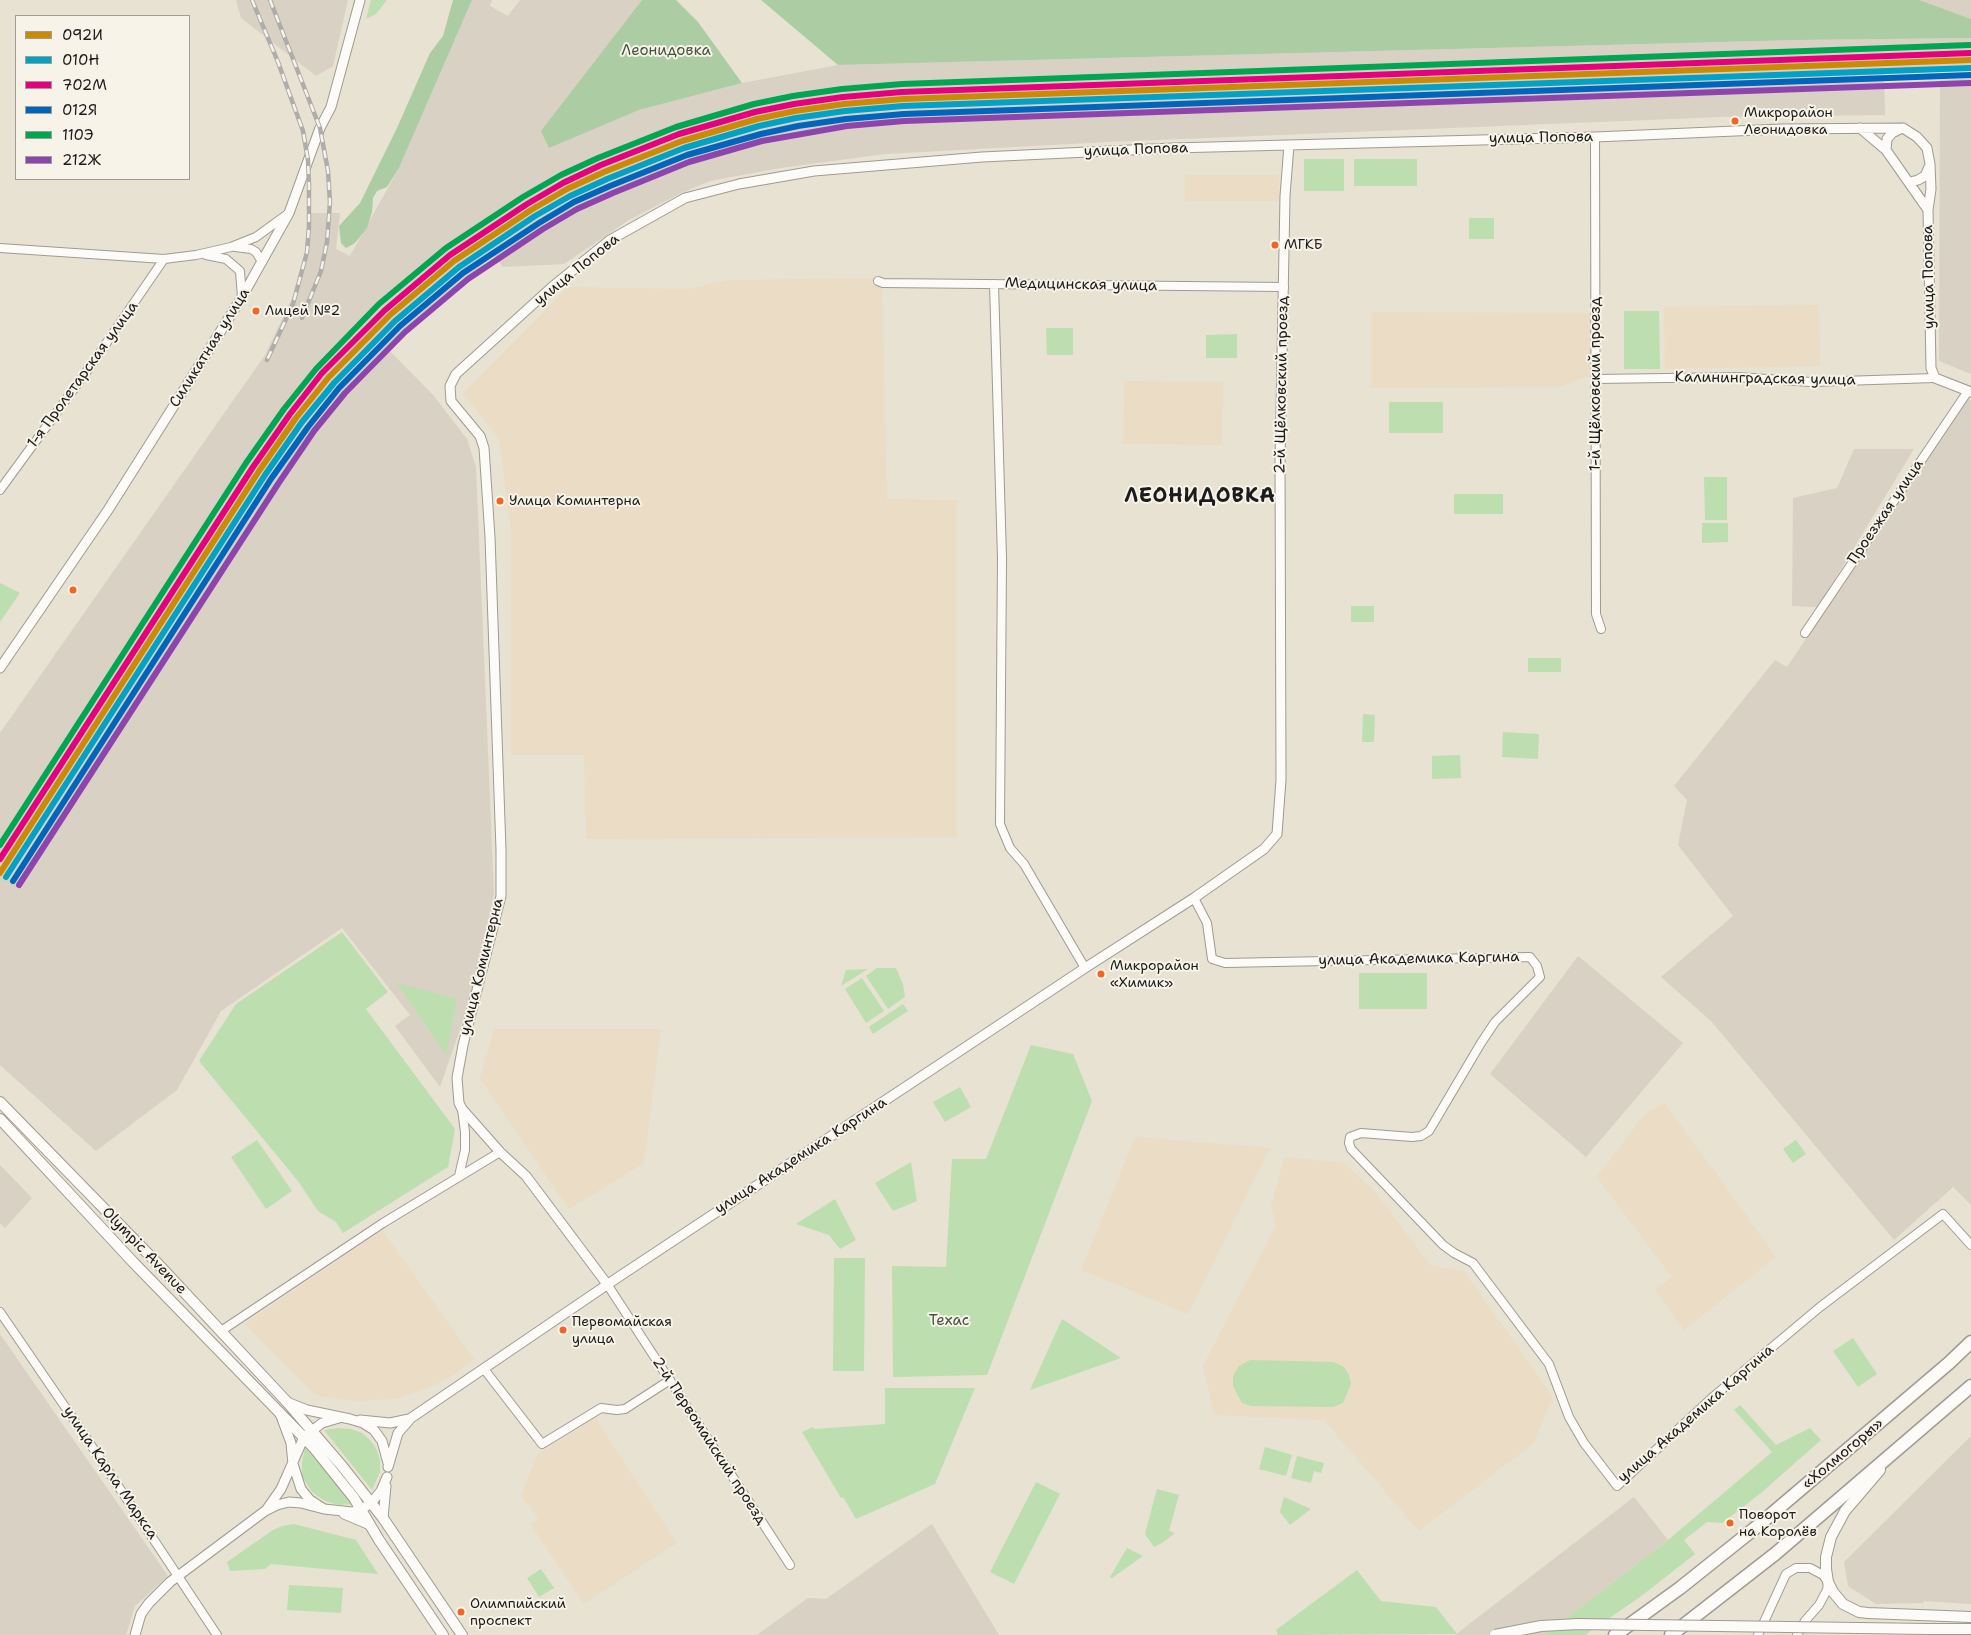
<!DOCTYPE html>
<meta charset="utf-8">
<style>
body{margin:0}
#map{position:relative;width:1971px;height:1635px;overflow:hidden;background:#e8e2d3;font-family:"Shantell Sans",sans-serif}
canvas{display:block}
.legend{position:absolute;left:15px;top:15px;width:175px;height:165px;box-sizing:border-box;background:#f7f3e8;border:1px solid #9f9d96;margin:0;padding:6px 9px;list-style:none;font-size:15px;color:#1c1c1c}
.legend li{display:flex;align-items:center;gap:10px;height:25px}
.legend b{width:25px;border:1px solid #9f9d96}
</style>
<div id="map">
<canvas width="1971" height="1635"></canvas>
<ul class="legend">
<li><b style="height:6px;background:#cb8a06"></b>092И</li>
<li><b style="height:6px;background:#01a2c5"></b>010Н</li>
<li><b style="height:6px;background:#e5007d"></b>702М</li>
<li><b style="height:6px;background:#0065bd"></b>012Я</li>
<li><b style="height:6px;background:#00a651"></b>110Э</li>
<li><b style="height:6px;background:#8e44ad"></b>212Ж</li>
</ul>
</div>
<script>
const ctx = document.querySelector('canvas').getContext('2d');
ctx.lineJoin = 'round';
function paint(path, color) { ctx.fillStyle = color; ctx.fill(path, 'evenodd'); }
const poly = rows => new Path2D(rows.map(r => 'M' + r).join(''));
function trace(path, color, width, dash) { ctx.strokeStyle = color; ctx.lineWidth = width; ctx.lineCap = dash ? 'butt' : 'round'; ctx.setLineDash(dash || []); ctx.stroke(path); }
function write(font, color, halo, rows, align = 'center') {
  ctx.font = font + ' "Shantell Sans",sans-serif'; ctx.lineWidth = 4; ctx.setLineDash([]); ctx.textBaseline = 'middle'; ctx.strokeStyle = halo; ctx.fillStyle = color; for (const [text, x, y, turn = 0] of rows) {
    ctx.save(); ctx.translate(x, y); ctx.rotate((+turn || 0) * Math.PI / 180); ctx.textAlign = isNaN(turn) ? turn : align; if (halo) ctx.strokeText(text, 0, 0); ctx.fillText(text, 0, 0); ctx.restore();
  }
}
const built = poly([
 [1185,175,1279,175,1279,201,1185,201],
 [882,278,887,499,957,500,957,837,586,839,584,755,511,755,511,528,499,439,463,393,568,287,689,289,728,280],
 [1819,305,1820,366,1665,369,1664,307],
 [1371,312,1591,313,1592,375,1558,387,1371,388],
 [1124,381,1223,382,1222,445,1123,444],
 [494,1029,661,1029,644,1163,569,1209,480,1079],
 [1665,1103,1776,1257,1684,1330,1655,1290,1672,1277,1597,1177,1644,1115],
 [1135,1137,1270,1148,1188,1314,1081,1270],
 [1284,1157,1344,1163,1376,1193,1431,1266,1464,1271,1553,1397,1534,1443,1419,1531,1324,1420,1214,1415,1203,1366,1276,1225,1271,1206],
 [382,1230,474,1359,455,1374,437,1384,399,1398,363,1401,346,1400,315,1395,245,1324],
 [595,1418,677,1543,584,1604,531,1525,538,1518,521,1495,537,1455]
]);
const industrial = poly([
 [236,0,348,0,333,66,316,76,241,18],
 [472,0,492,0,490,6,508,16,520,0,642,0,542,131,550,147,639,110,742,83,838,65,1798,40,1971,38,1971,66,1884,69,1885,115,1721,117,1107,142,885,154,780,168,710,181,681,193,629,220,564,264,503,267,494,255,388,349,434,396,467,439,476,467,494,894,476,983,440,1087,395,1026,410,1015,342,928,221,1011,177,1090,96,1151,0,1065,0,733,265,355,293,296,305,253,309,213,340,213,336,249,350,256,399,168],
 [1919,0,1971,0,1971,19,1930,5],
 [1971,78,1971,374,1939,361,1940,80],
 [1967,399,1971,400,1971,1205,1953,1187,1894,1240,1711,1021,1661,977,1733,916,1678,845,1687,800,1674,786,1775,660,1787,667],
 [1854,449,1914,449,1818,607,1792,606,1793,498,1837,488],
 [1578,956,1683,1043,1586,1157,1490,1074],
 [0,1165,32,1198,5,1228,0,1223],
 [0,1334,168,1576,135,1606,126,1635,0,1635],
 [1971,1436,1971,1604,1924,1601,1923,1603,1876,1604,1848,1586,1844,1562],
 [1634,1497,1668,1540,1545,1635,1455,1635],
 [932,1524,999,1635,757,1635,808,1598,826,1599]
]);
const green = poly([
 [371,0,387,0,376,14,366,19],
 [1304,159,1344,159,1344,191,1304,191],
 [1354,159,1417,159,1417,186,1354,186],
 [1469,218,1494,218,1494,239,1469,239],
 [1624,311,1659,311,1660,369,1624,369],
 [1046,328,1073,328,1073,355,1047,355],
 [1237,334,1237,358,1206,358,1206,335],
 [1389,402,1443,402,1443,433,1389,433],
 [1704,477,1727,477,1727,520,1705,520],
 [1454,494,1503,494,1503,514,1454,514],
 [1702,523,1728,523,1728,542,1702,543],
 [0,583,20,593,0,622],
 [1351,606,1374,606,1374,622,1351,622],
 [1528,658,1561,658,1561,672,1528,672],
 [1363,714,1375,715,1374,742,1362,742],
 [1503,732,1539,734,1538,759,1502,757],
 [1460,755,1461,778,1432,779,1432,756],
 [342,932,388,992,366,1009,455,1129,448,1167,343,1233,336,1222,318,1211,298,1181,199,1061,236,1004],
 [877,968,896,968,903,984,905,997,888,1009,866,976],
 [868,969,841,986,846,970],
 [1359,973,1427,973,1427,1009,1359,1009],
 [862,978,884,1011,866,1023,845,989],
 [397,983,457,999,446,1055],
 [903,1004,908,1011,873,1034,869,1027],
 [1031,1045,1073,1054,1092,1101,987,1375,893,1377,892,1266,946,1267,952,1159,986,1159],
 [960,1087,971,1107,945,1122,933,1102],
 [257,1140,292,1191,266,1209,231,1157],
 [1796,1140,1806,1154,1793,1163,1783,1149],
 [911,1162,917,1201,893,1211,875,1183],
 [835,1199,856,1240,840,1249,829,1235,796,1224],
 [834,1258,865,1258,864,1371,833,1371],
 [1062,1319,1121,1358,1030,1390],
 [1853,1338,1877,1374,1858,1387,1833,1351],
 [1250,1360,1334,1362,1344,1367,1349,1375,1351,1384,1343,1403,1333,1407,1251,1406,1242,1403,1233,1386,1233,1376,1239,1366],
 [885,1388,975,1388,935,1484,856,1519,843,1497,841,1498,802,1432,813,1427,815,1429,885,1424],
 [1740,1405,1776,1445,1810,1428,1821,1440,1761,1493,1722,1523,1707,1522,1684,1540,1695,1554,1640,1597,1585,1635,1545,1635,1668,1540,1772,1452,1734,1410],
 [338,1428,351,1429,362,1433,370,1440,376,1448,380,1460,380,1472,372,1490,324,1430],
 [305,1447,353,1504,339,1505,325,1501,312,1492,302,1476,302,1463],
 [1265,1447,1292,1455,1286,1476,1259,1469],
 [1297,1456,1324,1463,1321,1473,1314,1471,1311,1483,1291,1478],
 [1036,1482,1060,1494,1014,1584,990,1572],
 [1157,1489,1179,1495,1169,1531,1175,1533,1162,1543,1154,1547,1145,1534],
 [1284,1497,1311,1509,1290,1525,1280,1512],
 [294,1524,356,1540,378,1574,271,1564,265,1569,230,1571,227,1562,273,1530,282,1526],
 [1127,1548,1143,1556,1112,1578,1110,1577],
 [541,1569,554,1588,539,1597,527,1578],
 [1357,1570,1381,1601,1436,1607,1457,1634,1278,1635,1276,1630],
 [289,1585,343,1588,341,1613,287,1610]
]);
const forest = poly([
 [453,0,472,0,399,168,387,187,377,191,373,198,372,212,367,228,355,243,346,248,341,243,339,226,360,203,397,128,430,53,443,36],
 [642,0,676,0,698,22,742,83,639,110,549,148,541,131],
 [761,0,1919,0,1971,19,1971,38,1798,40,838,65]
]);
const minor = poly([
 [1595,137,1596,614,1601,629],
 [235,247,251,249,256,252,262,262],
 [0,248,164,259,196,255,231,247,256,237,289,213],
 [206,255,226,259,240,271,242,297],
 [878,281,883,283,1284,287],
 [994,284,1002,558,1000,824,1010,848,1024,864,1085,968],
 [1596,379,1737,377,1811,382,1935,378],
 [0,490,92,364,164,259],
 [1805,633,1968,391],
 [1194,898,1207,923,1212,959,1225,963,1530,957,1537,966,1540,977,1495,1022,1481,1043,1429,1131,1421,1136,1412,1137,1361,1133,1350,1137,1349,1143,1351,1149,1443,1245,1454,1253,1473,1263,1549,1364,1569,1417,1584,1443,1617,1486,1714,1396,1820,1307,1943,1214,1971,1245],
 [459,1176,465,1150,465,1132,462,1109],
 [607,1284,790,1565],
 [0,1312,83,1433,217,1635],
 [221,1331,383,1223,500,1152],
 [484,1369,542,1444,601,1408,617,1410,625,1409,670,1380],
 [1758,1635,1786,1574,1796,1568,1810,1568,1823,1575,1828,1582,1827,1590,1819,1605,1805,1621,1797,1635]
]);
const tertiary = poly([
 [1860,128,1886,150,1928,210],
 [1903,128,1917,137,1927,148,1930,164,1931,189,1928,210,1931,368,1935,378,1971,392],
 [1886,150,1887,139,1892,133,1900,129],
 [1910,182,1918,180,1925,176,1929,167],
 [0,668,108,510,180,396,242,297,289,213,320,128,331,107,360,0],
 [607,1284,526,1176,500,1152,462,1109,459,1103,457,1078,463,1045,501,896,501,850,490,537,484,448,480,436,451,401,450,386,456,374,552,287,610,240,685,198,739,184,814,171,982,157,1173,148,1595,137,1782,129,1903,128],
 [287,1402,307,1410,350,1419,363,1423,374,1430,382,1441,388,1463],
 [281,1416,291,1443,293,1464,301,1489,310,1500,324,1509,352,1512,362,1509,371,1503,381,1491,387,1477],
 [360,1420,390,1423,409,1419],
 [388,1467,398,1433,411,1418,617,1278,1085,968,1194,898,1264,849,1277,834,1281,780,1280,462,1285,196,1289,145],
 [267,1509,281,1489,304,1437,322,1423,339,1418],
 [344,1514,370,1525],
 [383,1518,386,1486],
 [135,1635,141,1614,149,1603,170,1582,265,1511,277,1505,289,1502,301,1503,324,1509]
]);
const secondary = poly([
 [0,1102,158,1264,287,1402,342,1466,383,1518,462,1635],
 [0,1119,133,1262,314,1448,354,1498,379,1540,443,1635],
 [1880,1470,1845,1511,1831,1537,1826,1557,1826,1569,1828,1582,1833,1592,1843,1604,1859,1612,1868,1613,1971,1617],
 [1928,1629,1971,1629]
]);
const trunk = poly([
 [1615,1635,1680,1588,1754,1529,1949,1363,1971,1342],
 [1671,1635,1775,1554,1971,1386]
]);
const rail = poly([
 [252,0,278,62,303,131,308,160,309,185,309,226,307,252,293,304,267,360],
 [270,0,320,128,328,171,330,202,327,242,321,271,302,318]
]);
const secondaryBridge = poly([
 [1495,1635,1541,1626,1578,1624,1928,1629]
]);
const rail1 = poly([
 [0,873,259,471,296,418,328,378,390,315,454,261,531,210,567,189,604,172,682,141,757,119,795,111,844,104,903,99,1971,60]
]);
const rail2 = poly([
 [6,877,265,475,302,422,334,383,395,321,459,267,535,216,570,196,607,179,684,148,759,126,796,118,845,111,903,106,1971,68]
]);
const rail3 = poly([
 [0,859,253,467,290,414,322,373,385,310,450,255,527,204,563,183,601,165,679,134,755,112,794,104,843,97,902,92,1971,53]
]);
const rail4 = poly([
 [13,881,271,479,308,427,339,388,400,326,463,273,539,223,574,202,610,186,687,155,761,134,798,126,846,119,904,114,1971,75]
]);
const rail5 = poly([
 [0,845,246,463,284,409,316,369,379,304,446,248,523,197,561,175,598,158,676,127,754,104,793,96,842,89,902,84,1970,45]
]);
const rail6 = poly([
 [19,885,278,484,314,431,345,393,405,332,468,279,543,229,577,209,613,193,689,162,762,141,847,126,904,121,1971,83]
]);
const markers = [
 [1735,121,4.5,"#f26522"],
 [1275,245,4.5,"#f26522"],
 [256,311,4.5,"#f26522"],
 [500,501,4.5,"#f26522"],
 [73,590,4.5,"#f26522"],
 [1101,974,4.5,"#f26522"],
 [563,1330,4.5,"#f26522"],
 [1730,1523,4.5,"#f26522"],
 [461,1612,4.5,"#f26522"]
];
const busNames = [
 ["Микрорайон",1744,113],
 ["Леонидовка",1744,130],
 ["МГКБ",1284,245],
 ["Лицей №2",265,311],
 ["Улица Коминтерна",509,501],
 ["Микрорайон",1110,966],
 ["«Химик»",1110,983],
 ["Первомайская",572,1322],
 ["улица",572,1339],
 ["Поворот",1739,1515],
 ["на Королёв",1739,1532],
 ["Олимпийский",470,1604],
 ["проспект",470,1621]
];
const parkNames = [
 ["Леонидовка",666,51],
 ["Техас",949,1321]
];
const streetNames = [
 ["улица Попова",1541,138,-1],
 ["улица Попова",1136,150,-2],
 ["улица Попова",577,270,-39],
 ["улица Попова",1929,277,-91],
 ["Медицинская улица",1081,285,1],
 ["Силикатная улица",210,348,-58],
 ["1-я Пролетарская улица",83,375,-54],
 ["Калининградская улица",1765,379,1],
 ["1-й Щёлковский проезд",1596,384,-90],
 ["2-й Щёлковский проезд",1282,385,-89],
 ["Проезжая улица",1886,512,-56],
 ["улица Академика Каргина",1419,959,-1],
 ["улица Коминтерна",482,967,-76],
 ["улица Академика Каргина",801,1156,-33],
 ["Olympic Avenue",144,1251,46],
 ["улица Академика Каргина",1696,1414,-41],
 ["2-й Первомайский проезд",709,1441,57],
 ["«Холмогоры»",1843,1454,-40],
 ["улица Карла Маркса",110,1473,56]
];
const districtNames = [
 ["ЛЕОНИДОВКА",1200,497]
];
paint(built, '#eadcc5');
paint(industrial, '#d8d1c4');
paint(green, '#bddeaf');
paint(forest, '#accca3');
trace(minor, '#9e9b92', 10);
trace(tertiary, '#9e9b92', 11);
trace(secondary, '#9e9b92', 12);
trace(trunk, '#9e9b92', 15);
trace(minor, '#fcfbf8', 8);
trace(tertiary, '#fcfbf8', 9);
trace(secondary, '#fcfbf8', 10);
trace(trunk, '#fcfbf8', 12);
trace(rail, '#aeadab', 4.5);
trace(rail, '#f7f3e8', 2.5, [8]);
trace(secondaryBridge, '#9e9b92', 12, []);
trace(secondaryBridge, '#fcfbf8', 10);
trace(rail1, '#cb8a06', 6);
trace(rail2, '#01a2c5', 6);
trace(rail3, '#e5007d', 6);
trace(rail4, '#0065bd', 6);
trace(rail5, '#00a651', 6);
trace(rail6, '#8e44ad', 6);
for (const [x, y, r, color] of markers) { const dot = new Path2D(); dot.arc(x, y, r, 0, 2 * Math.PI); ctx.fillStyle = color; ctx.fill(dot); trace(dot, '#f7f3e8', 2); }
write('14px', '#1c1c1c', '#f7f3e8', busNames, 'left');
write('15px', '#42553f', '#f7f3e8', parkNames);
write('15px', '#1c1c1c', '#f7f3e8', streetNames);
ctx.letterSpacing = '1px';
write('bold 20px', '#1c1c1c', '#f7f3e8', districtNames);
ctx.letterSpacing = '0px';
</script>
